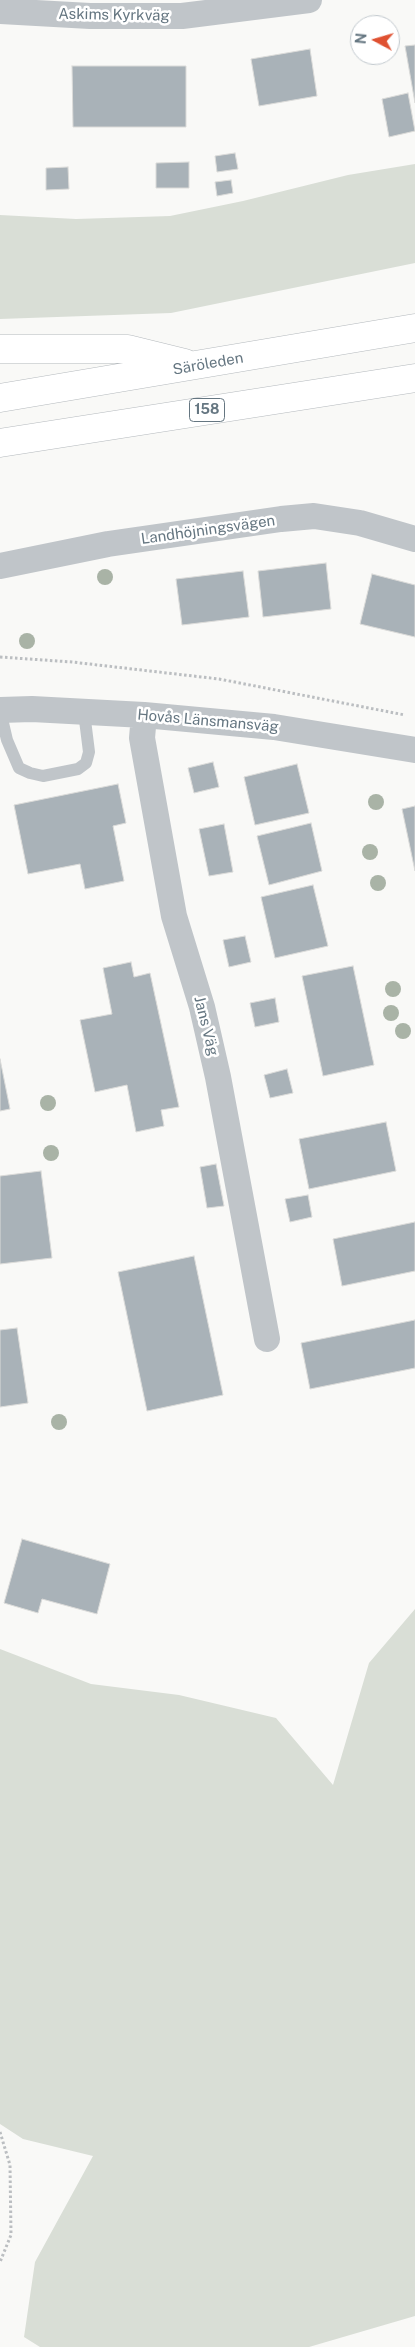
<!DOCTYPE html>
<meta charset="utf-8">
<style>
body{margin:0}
#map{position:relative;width:415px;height:2347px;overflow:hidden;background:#f9f9f7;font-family:"Public Sans",sans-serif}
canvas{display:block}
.north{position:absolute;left:350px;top:15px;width:50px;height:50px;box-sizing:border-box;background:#fff;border:1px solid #c1c8cd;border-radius:50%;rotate:276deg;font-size:14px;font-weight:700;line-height:20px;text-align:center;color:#657681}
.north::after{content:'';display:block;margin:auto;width:18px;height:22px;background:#df5131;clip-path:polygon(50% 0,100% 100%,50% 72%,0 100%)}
</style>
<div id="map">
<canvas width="415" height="2347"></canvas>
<div class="north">N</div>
</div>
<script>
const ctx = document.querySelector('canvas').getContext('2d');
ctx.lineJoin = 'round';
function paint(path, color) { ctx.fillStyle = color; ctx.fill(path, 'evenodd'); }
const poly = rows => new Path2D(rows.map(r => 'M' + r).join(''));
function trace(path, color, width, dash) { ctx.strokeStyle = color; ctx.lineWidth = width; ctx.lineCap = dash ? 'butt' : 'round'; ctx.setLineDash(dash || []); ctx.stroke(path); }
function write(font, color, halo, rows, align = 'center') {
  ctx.font = font + ' "Public Sans",sans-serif'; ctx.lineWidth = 5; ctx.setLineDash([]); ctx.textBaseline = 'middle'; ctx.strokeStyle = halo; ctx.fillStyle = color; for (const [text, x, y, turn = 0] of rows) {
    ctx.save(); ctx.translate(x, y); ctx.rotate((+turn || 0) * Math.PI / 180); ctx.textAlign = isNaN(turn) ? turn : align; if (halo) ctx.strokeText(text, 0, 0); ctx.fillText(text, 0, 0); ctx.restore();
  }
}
const green = poly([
 [415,164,415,263,171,313,0,319,0,215,76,219,170,216,243,201,348,175],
 [415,1609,415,2316,309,2347,40,2347,24,2337,35,2262,93,2156,23,2139,0,2124,0,1649,91,1684,179,1695,276,1718,333,1785,369,1663]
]);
const building = poly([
 [415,45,415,103,405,46,415,45],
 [310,49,317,96,259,106,251,59,310,49],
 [72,66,186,66,186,127,73,127,72,66],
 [408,93,415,131,389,137,382,99,408,93],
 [235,153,238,169,217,172,215,156,235,153],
 [189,162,189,188,156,188,156,163,189,162],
 [68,167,69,189,46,190,46,168,68,167],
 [231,180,233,193,217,196,215,182,231,180],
 [326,563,331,609,263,617,258,571,326,563],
 [243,571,249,617,182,625,176,579,243,571],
 [372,574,415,585,415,637,360,624,372,574],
 [213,762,219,787,194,793,188,768,213,762],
 [297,764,309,813,255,825,244,777,297,764],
 [118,784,126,823,113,826,124,881,85,889,80,864,28,874,14,805,118,784],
 [415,806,415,871,402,809,415,806],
 [311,823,322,871,269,885,257,836,311,823],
 [224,824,233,872,209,876,199,829,224,824],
 [313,885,328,946,275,958,261,897,313,885],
 [245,936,251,962,229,967,223,940,245,936],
 [131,962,134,977,150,973,179,1107,161,1110,164,1126,136,1132,127,1085,95,1092,80,1020,112,1014,103,968,131,962],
 [353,966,374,1065,323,1076,302,976,353,966],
 [275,998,279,1022,255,1027,250,1003,275,998],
 [0,1059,10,1109,0,1111,0,1059],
 [287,1069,293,1093,270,1098,264,1075,287,1069],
 [386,1122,396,1171,309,1189,299,1139,386,1122],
 [216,1164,224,1206,207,1208,200,1167,216,1164],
 [41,1171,52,1258,0,1264,0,1176,41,1171],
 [308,1195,312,1217,290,1222,285,1199,308,1195],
 [415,1222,415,1271,342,1286,333,1239,415,1222],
 [194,1256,223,1395,147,1411,118,1272,194,1256],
 [415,1320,415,1368,310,1389,301,1343,415,1320],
 [17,1328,28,1403,0,1407,0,1330,17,1328],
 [22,1539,110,1564,97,1614,42,1599,38,1613,4,1603,22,1539]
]);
const path = poly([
 [0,657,72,662,219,679,405,715],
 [0,2132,10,2165,11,2235,0,2262]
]);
const service = poly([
 [0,710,7,740,19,768,30,773,43,776,78,769,86,763,89,752,84,712]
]);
const minor = poly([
 [0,11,90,16,182,16,309,0],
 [0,566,108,544,281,519,314,516,360,523,415,539],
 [0,710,32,709,144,715,274,727,415,750],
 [144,715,142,738,174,916,202,1007,218,1077,267,1339]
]);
const primary = poly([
 [0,349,128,349,185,363],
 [0,398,415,328],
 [0,443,415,378]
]);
const trees = [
 [105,577],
 [27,641],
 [376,802],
 [370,852],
 [378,883],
 [393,989],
 [391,1013],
 [403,1031],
 [48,1103],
 [51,1153],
 [59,1422]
];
const shields = [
 [207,410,35]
];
const shieldNames = [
 ["158",207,410]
];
const streetNames = [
 ["Askims Kyrkväg",114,15,1],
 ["Säröleden",208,364,-10],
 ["Landhöjningsvägen",208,530,-8],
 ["Hovås Länsmansväg",208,721,5],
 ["Jans Väg",206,1026,76]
];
paint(green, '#d9ded6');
paint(building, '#a9b2b8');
trace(building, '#dbdbd9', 1);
trace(primary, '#b4b9bd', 29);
trace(path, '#bbbec1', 3, [2.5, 2.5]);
trace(service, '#c0c5c9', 12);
trace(minor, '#c0c5c9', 26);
trace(primary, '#fff', 28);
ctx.fillStyle = '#a9b3a6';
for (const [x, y] of trees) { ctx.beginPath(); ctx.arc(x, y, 8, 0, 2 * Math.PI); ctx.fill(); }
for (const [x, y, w] of shields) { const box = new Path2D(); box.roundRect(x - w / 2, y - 11.5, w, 23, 4); ctx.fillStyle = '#fff'; ctx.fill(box); trace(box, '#657681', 1); }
write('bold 14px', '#657681', null, shieldNames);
write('15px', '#657681', '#fff', streetNames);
</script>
